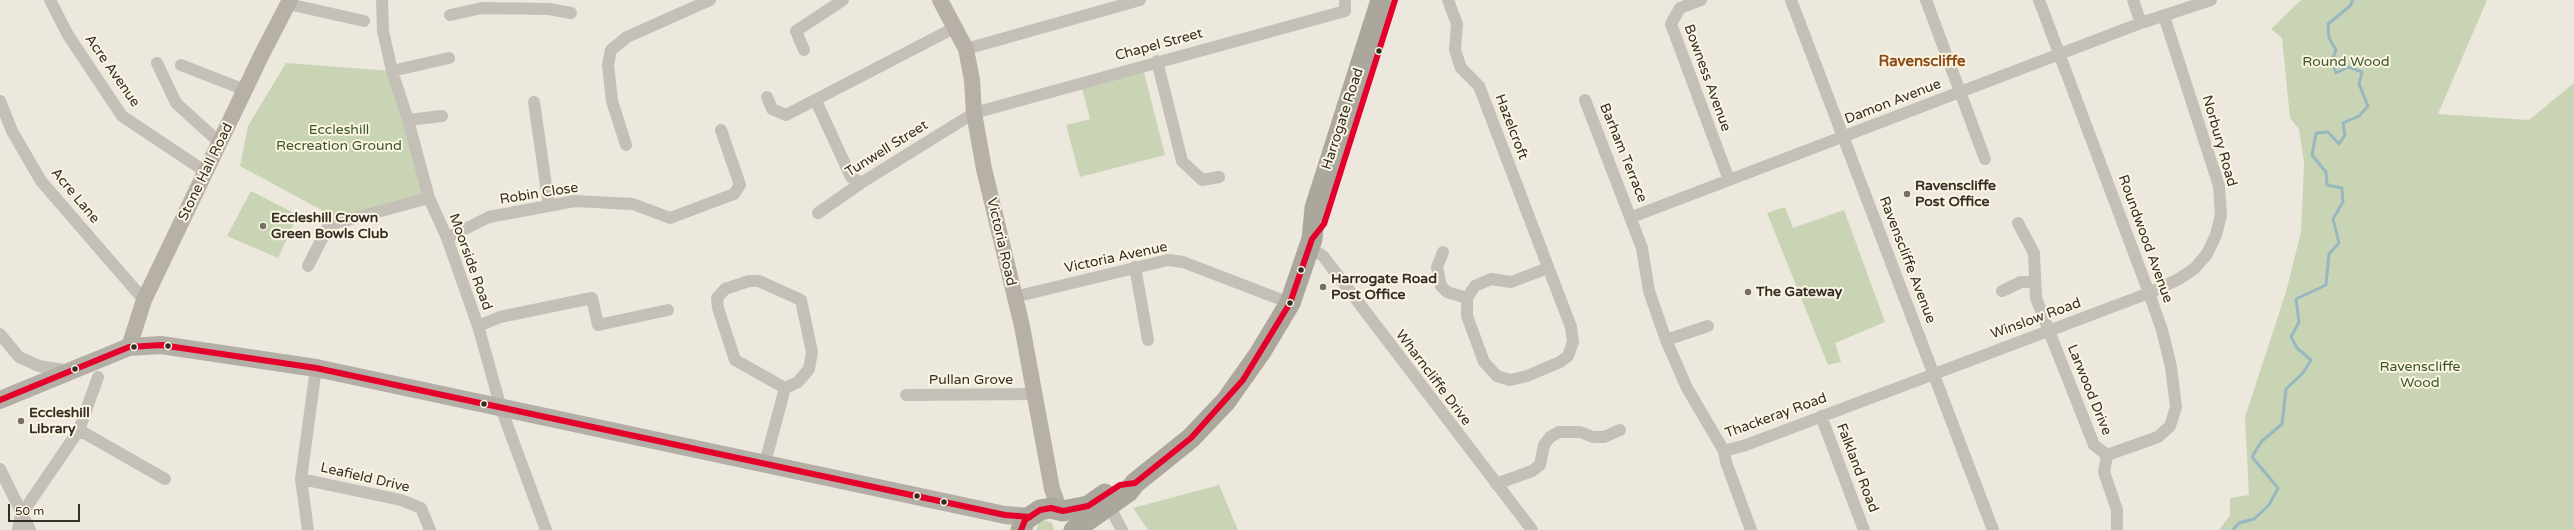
<!DOCTYPE html>
<style>
body{margin:0}
#map{position:relative;width:2574px;height:530px;overflow:hidden;background:#ede8dd;font-family:"Varela Round",sans-serif}
canvas{display:block}
.scale{position:absolute;left:8px;top:504px;width:72px;height:18px;box-sizing:border-box;border:2px solid #362e25;border-top:0;padding-left:5px;font-size:12px;line-height:14px;white-space:nowrap;color:#362e25;-webkit-text-stroke:3px #fbf5e3;paint-order:stroke}
</style>
<div id="map">
<canvas width="2574" height="530"></canvas>
<div class="scale">50 m</div>
</div>
<script>
const ctx = document.querySelector('canvas').getContext('2d');
ctx.lineJoin = 'round';
function paint(path, color) { ctx.fillStyle = color; ctx.fill(path, 'evenodd'); }
const poly = rows => new Path2D(rows.map(r => 'M' + r).join(''));
function trace(path, color, width, dash) { ctx.strokeStyle = color; ctx.lineWidth = width; ctx.lineCap = dash ? 'butt' : 'round'; ctx.setLineDash(dash || []); ctx.stroke(path); }
function write(font, color, halo, rows, align = 'center') {
  ctx.font = font + ' "Varela Round",sans-serif'; ctx.lineWidth = 4; ctx.setLineDash([]); ctx.textBaseline = 'middle'; ctx.strokeStyle = halo; ctx.fillStyle = color; for (const [text, x, y, turn = 0] of rows) {
    ctx.save(); ctx.translate(x, y); ctx.rotate((+turn || 0) * Math.PI / 180); ctx.textAlign = isNaN(turn) ? turn : align; if (halo) ctx.strokeText(text, 0, 0); ctx.fillText(text, 0, 0); ctx.restore();
  }
}
const green = poly([
 [2301,0,2487,0,2438,114,2529,120,2574,83,2574,530,2219,530,2230,515,2230,498,2249,495,2245,417,2286,292,2301,232,2304,163,2299,129,2290,118,2282,38,2271,29],
 [286,63,392,71,429,198,340,220,240,166,248,126],
 [1144,72,1165,155,1080,177,1066,125,1090,119,1082,88],
 [251,191,298,215,278,258,227,236],
 [1785,207,1793,228,1844,210,1885,322,1835,343,1841,362,1828,365,1767,213],
 [1219,485,1238,530,1148,530,1133,508],
 [1044,520,1052,523,1054,530,1036,530,1039,522]
]);
const stream = poly([
 [2233,530,2239,523,2254,519,2269,505,2278,488,2252,457,2261,442,2282,424,2286,389,2303,373,2311,360,2297,348,2291,337,2299,322,2296,299,2326,285,2329,254,2339,243,2333,219,2343,202,2342,188,2327,185,2326,172,2312,155,2316,133,2328,132,2339,144,2345,135,2343,123,2359,116,2368,106,2359,84,2362,72,2348,67,2336,73,2332,61,2336,50,2329,38,2328,24,2350,6,2353,0]
]);
const street = poly([
 [50,0,68,35,122,116,206,172],
 [382,0,383,31,392,71,408,120,429,198,447,238,478,326,501,408,546,530],
 [1448,0,1457,24,1455,50,1461,68,1479,86,1571,327,1573,342,1568,356,1560,362,1527,376,1510,380,1497,376,1484,362,1467,316,1467,298,1475,286,1491,279,1511,282,1548,268],
 [1701,0,1680,8,1671,24,1729,180],
 [1791,0,1993,530],
 [1926,0,1985,159],
 [2039,0,2149,293,2162,330,2171,367,2176,407,2170,426,2158,437,2107,455],
 [2133,0,2141,23],
 [288,4,364,21],
 [450,15,482,8,549,9,571,13],
 [966,49,1140,0],
 [804,50,796,31,843,0],
 [1157,61,1182,161,1202,180,1219,177],
 [157,63,176,103,220,143],
 [181,65,245,90],
 [392,71,449,58],
 [767,97,772,109,786,115,956,27],
 [1585,100,1642,248,1649,291,1666,340,1687,388,1724,451,1746,445,2149,293,2179,279,2195,268,2207,254,2216,235,2221,215,2219,186,2164,16],
 [0,101,12,131,41,181,144,300],
 [816,101,851,177,861,183],
 [534,102,549,206],
 [408,120,442,116],
 [626,145,612,101,608,65,611,50,627,37,710,0],
 [818,213,861,183,974,113,1345,11,1345,2],
 [1632,217,2141,23,2211,0],
 [2018,223,2034,253,2036,298,2094,445,2107,455],
 [447,238,489,217,575,201,633,204,670,218,734,194,740,185,721,130],
 [1309,247,1323,256,1532,530],
 [1443,252,1437,267,1441,286,1447,292,1467,298],
 [308,266,329,225,429,198],
 [1135,267,1148,340],
 [2002,291,2021,282,2035,282],
 [1014,297,1168,260,1183,262,1290,303],
 [478,326,500,317,592,298,598,325,668,310],
 [0,334,19,357,39,366,70,371],
 [1666,340,1708,326],
 [906,395,1036,394],
 [1821,416,1864,530],
 [79,430,165,479],
 [1724,451,1726,462,1751,530],
 [2107,455,2104,472,2117,510,2117,530],
 [765,463,785,388,798,382,809,369,812,352,809,338,801,300,759,281,749,281,725,289,717,298,718,308,735,360,785,388],
 [0,469,30,530],
 [301,479,401,500,421,508,430,530],
 [1496,484,1532,471,1540,465,1544,445,1550,437,1559,432,1580,432,1593,437,1604,437,1620,430],
 [1104,503,1109,506,1122,530],
 [18,530,21,515,79,430,98,377],
 [308,530,301,479,316,368]
]);
const secondary = poly([
 [940,0,966,49,972,80,974,113,984,169,1022,326,1052,489,1059,508],
 [129,347,144,300,262,54,290,0]
]);
const primary = poly([
 [0,400,129,347,161,345,316,368,1005,515,1030,517]
]);
const highway = poly([
 [1021,530,1025,520,1040,510,1051,508,1063,511,1088,506,1105,494],
 [1074,530,1128,492,1135,483,1191,438,1226,401,1260,353,1290,303,1312,239,1315,208,1381,0]
]);
const bus1 = poly([
 [0,400,129,347,161,345,316,368,1005,515,1030,517],
 [1021,530,1025,520,1040,510,1051,508,1063,511,1088,506,1120,485,1135,483,1191,438,1243,380,1290,303,1312,239,1324,224,1395,0]
]);
const markers = [
 [1379,51,3.5,"#362e25"],
 [1907,194,4,"#766f65"],
 [263,226,4,"#766f65"],
 [1301,270,3.5,"#362e25"],
 [1323,287,4,"#766f65"],
 [1748,292,4,"#766f65"],
 [1290,303,3.5,"#362e25"],
 [168,346,3.5,"#362e25"],
 [134,347,3.5,"#362e25"],
 [75,369,3.5,"#362e25"],
 [484,404,3.5,"#362e25"],
 [21,421,4,"#766f65"],
 [917,496,3.5,"#362e25"],
 [944,502,3.5,"#362e25"]
];
const streetNames = [
 ["Chapel Street",1159,45,-15],
 ["Acre Avenue",112,71,55],
 ["Bowness Avenue",1707,78,70],
 ["Damon Avenue",1893,102,-21],
 ["Harrogate Road",1343,119,-72],
 ["Hazelcroft",1511,127,69],
 ["Norbury Road",2219,141,74],
 ["Tunwell Street",887,149,-32],
 ["Barham Terrace",1623,153,68],
 ["Stone Hall Road",206,172,-64],
 ["Robin Close",539,194,-9],
 ["Acre Lane",75,196,50],
 ["Roundwood Avenue",2145,239,70],
 ["Victoria Road",1001,242,77],
 ["Victoria Avenue",1116,258,-12],
 ["Ravenscliffe Avenue",1907,260,69],
 ["Moorside Road",470,262,70],
 ["Winslow Road",2036,319,-20],
 ["Wharncliffe Drive",1433,378,53],
 ["Pullan Grove",971,380],
 ["Larwood Drive",2089,390,68],
 ["Thackeray Road",1776,416,-20],
 ["Falkland Road",1857,468,69],
 ["Leafield Drive",365,478,13]
];
const parkNames = [
 ["Round Wood",2346,62],
 ["Eccleshill",339,130],
 ["Recreation Ground",339,146],
 ["Ravenscliffe",2420,367],
 ["Wood",2420,383]
];
const poiNames = [
 ["Ravenscliffe",1915,186],
 ["Post Office",1915,202],
 ["Eccleshill Crown",271,218],
 ["Green Bowls Club",271,234],
 ["Harrogate Road",1331,279],
 ["Post Office",1331,295],
 ["The Gateway",1756,292],
 ["Eccleshill",29,413],
 ["Library",29,429]
];
const neighbourhoodNames = [
 ["Ravenscliffe",1922,62]
];
paint(green, '#c9d4b5');
trace(stream, '#98b8c0', 3);
trace(street, '#c5c0b7', 12);
trace(secondary, '#b6b0a7', 16);
trace(primary, '#b4afa6', 18);
trace(highway, '#aca79d', 21);
trace(bus1, '#e4002b', 6);
for (const [x, y, r, color] of markers) { const dot = new Path2D(); dot.arc(x, y, r, 0, 2 * Math.PI); ctx.fillStyle = color; ctx.fill(dot); trace(dot, '#fbf5e3', 1.5); }
write('14px', '#362e25', '#fbf5e3', streetNames);
write('14px', '#3b5726', '#fbf5e3', parkNames);
write('bold 14px', '#362e25', '#fbf5e3', poiNames, 'left');
write('bold 15px', '#8d4a16', '#fbf5e3', neighbourhoodNames);
</script>
